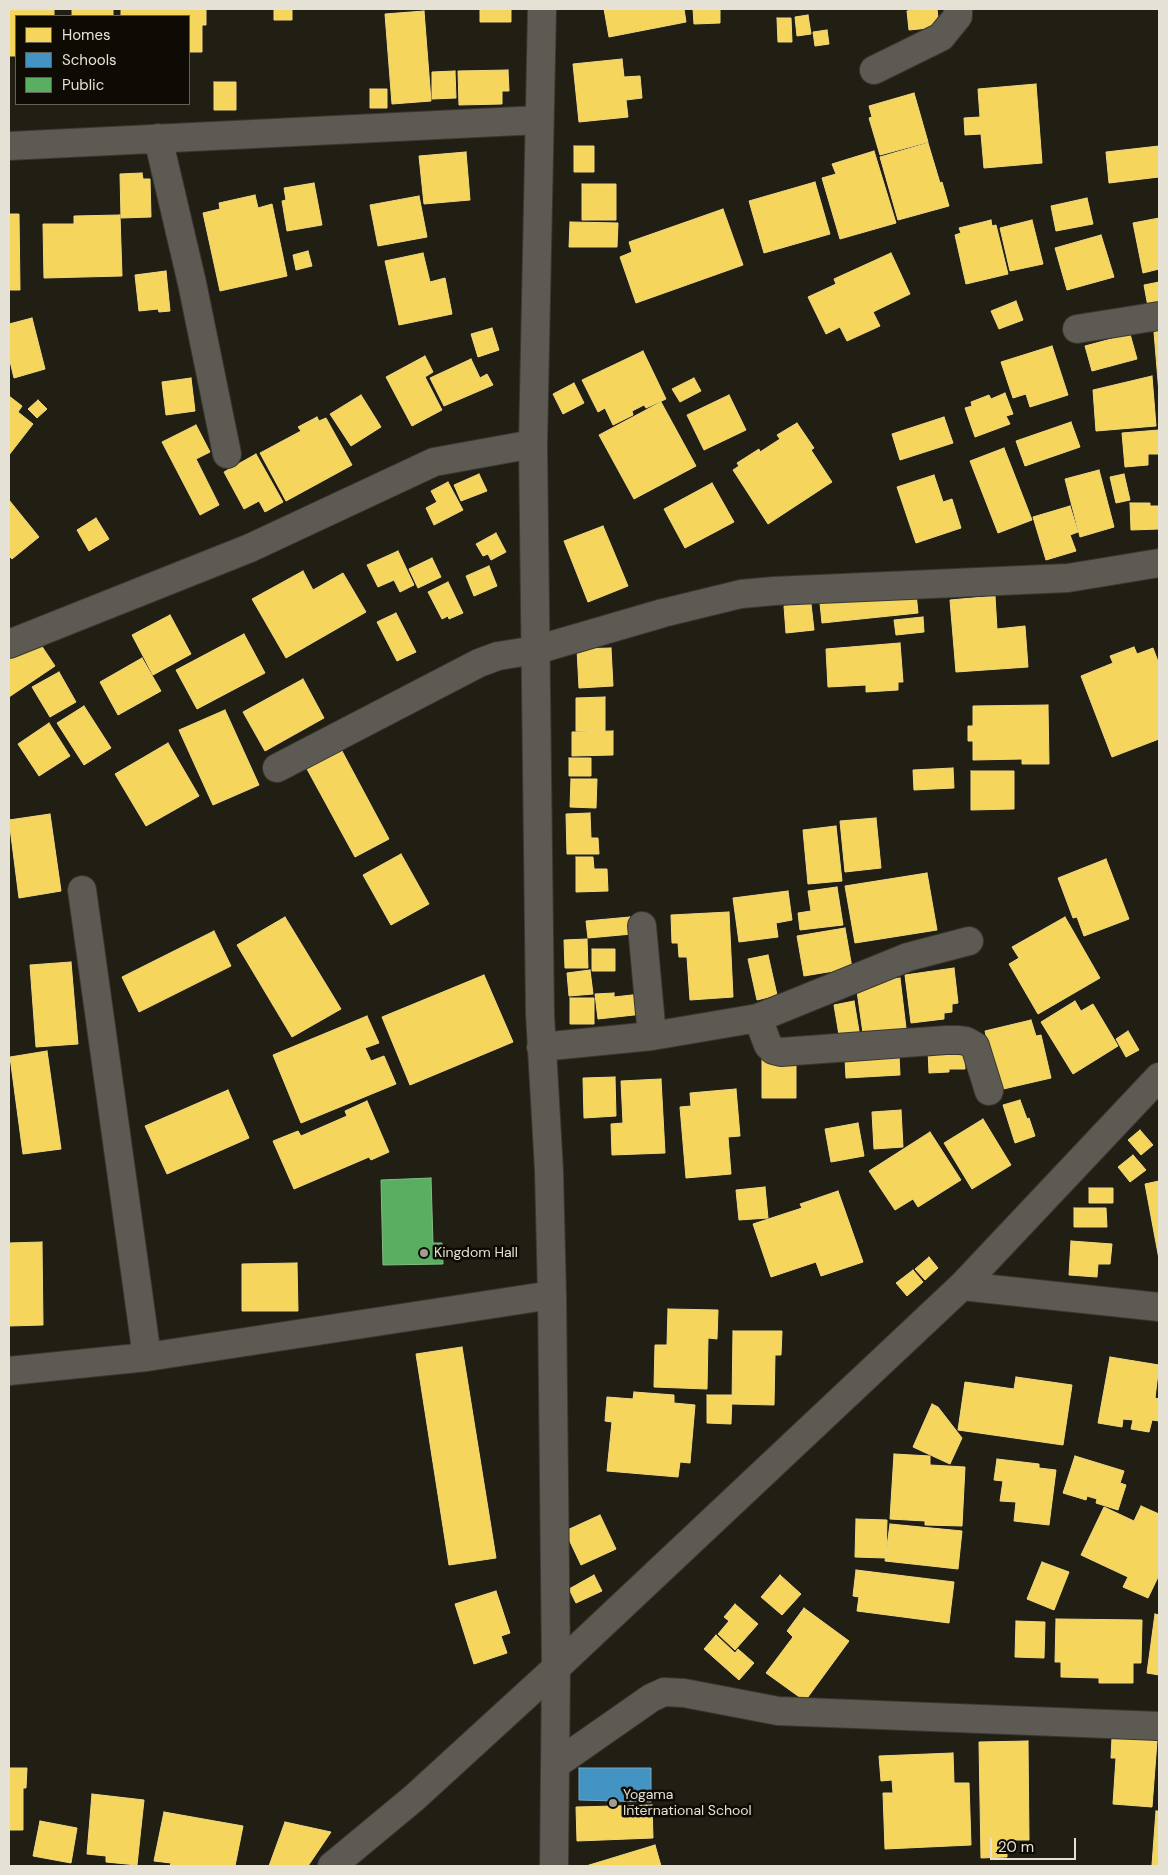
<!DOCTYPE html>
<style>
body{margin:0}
#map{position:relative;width:1168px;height:1875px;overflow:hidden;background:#211e14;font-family:"DM Sans",sans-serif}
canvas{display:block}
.frame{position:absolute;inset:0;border:10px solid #e5e1d5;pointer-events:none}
.legend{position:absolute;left:15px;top:15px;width:175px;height:90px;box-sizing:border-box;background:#0e0b04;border:1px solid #646158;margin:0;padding:6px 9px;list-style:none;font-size:15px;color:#e5e1d5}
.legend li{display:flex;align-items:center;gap:10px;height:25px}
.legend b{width:25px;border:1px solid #646158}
.scale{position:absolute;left:990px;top:1838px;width:86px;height:22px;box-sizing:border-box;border:2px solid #e5e1d5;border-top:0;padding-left:6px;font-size:15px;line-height:18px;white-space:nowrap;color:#e5e1d5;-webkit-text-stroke:4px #0e0b04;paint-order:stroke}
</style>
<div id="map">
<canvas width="1168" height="1875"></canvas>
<div class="frame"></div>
<ul class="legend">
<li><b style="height:14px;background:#f6d55c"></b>Homes</li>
<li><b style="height:14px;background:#4393c3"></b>Schools</li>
<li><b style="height:14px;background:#5aae61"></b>Public</li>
</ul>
<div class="scale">20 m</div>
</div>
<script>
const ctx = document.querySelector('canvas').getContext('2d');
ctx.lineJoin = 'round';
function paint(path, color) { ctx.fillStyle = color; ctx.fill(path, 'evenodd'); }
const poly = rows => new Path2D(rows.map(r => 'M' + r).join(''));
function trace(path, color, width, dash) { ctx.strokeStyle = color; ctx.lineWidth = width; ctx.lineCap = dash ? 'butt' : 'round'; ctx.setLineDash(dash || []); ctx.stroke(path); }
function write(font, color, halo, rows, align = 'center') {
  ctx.font = font + ' "DM Sans",sans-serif'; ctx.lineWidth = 5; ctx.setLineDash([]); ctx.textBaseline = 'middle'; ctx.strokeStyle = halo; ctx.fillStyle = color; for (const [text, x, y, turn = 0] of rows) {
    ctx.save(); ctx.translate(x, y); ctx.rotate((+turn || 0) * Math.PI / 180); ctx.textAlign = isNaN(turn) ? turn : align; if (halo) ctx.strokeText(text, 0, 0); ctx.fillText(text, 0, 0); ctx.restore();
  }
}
const homes = poly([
 [72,9,113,9,113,16,72,16,72,9],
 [121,9,206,9,206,25,202,25,202,52,189,52,189,16,121,16,121,9],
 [274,9,292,9,292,20,274,20,274,9],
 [480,9,511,9,511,22,480,22,480,9],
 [604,9,684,9,686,22,609,37,604,9],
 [693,9,720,9,720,23,694,24,693,9],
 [912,9,937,9,939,27,909,30,907,11,913,10,912,9],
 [9,10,54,10,54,16,16,16,16,56,9,56,9,10],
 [424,11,431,101,392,104,385,14,424,11],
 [808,15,811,34,797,36,795,17,808,15],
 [777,18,791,18,792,42,778,42,777,18],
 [827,30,829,44,815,46,813,32,827,30],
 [622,59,624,77,640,76,642,98,626,100,628,117,579,122,573,64,622,59],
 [508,70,509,91,502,91,502,104,459,105,458,71,508,70],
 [455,71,456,98,432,99,432,72,455,71],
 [214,82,236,82,236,110,214,110,214,82],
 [1036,84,1042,163,984,168,981,134,965,135,964,118,980,117,978,89,1036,84],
 [370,89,387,89,387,108,370,108,370,89],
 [914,93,928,142,880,155,869,118,872,117,869,106,914,93],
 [928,143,940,183,942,182,949,206,898,220,880,157,928,143],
 [574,146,594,146,594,172,574,172,574,146],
 [1159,146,1159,177,1109,183,1106,152,1159,146],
 [874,151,896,223,840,239,822,178,836,174,832,164,874,151],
 [466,152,470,200,424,204,419,156,466,152],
 [142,173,143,179,150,179,151,217,121,218,120,174,142,173],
 [815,182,830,234,764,253,749,201,815,182],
 [314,183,322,225,287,231,282,201,286,200,284,188,314,183],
 [582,184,616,184,616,220,582,220,582,184],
 [255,195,258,208,272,204,287,276,220,291,203,213,220,209,219,203,255,195],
 [419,196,427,237,378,246,370,205,419,196],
 [1087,198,1093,224,1056,231,1051,206,1087,198],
 [723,209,743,265,636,303,620,257,632,252,629,242,723,209],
 [9,214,19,214,20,290,9,290,9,214],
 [120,215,122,276,44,278,43,224,74,224,74,216,120,215],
 [1159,218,1159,269,1143,273,1133,223,1159,218],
 [991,220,992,226,996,225,1008,274,966,284,955,235,961,233,959,228,991,220],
 [1032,220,1043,264,1010,271,1000,228,1032,220],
 [570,222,618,223,617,247,569,247,570,222],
 [1101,235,1114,277,1067,290,1055,248,1101,235],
 [308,251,312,266,296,270,293,255,308,251],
 [423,253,430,282,445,278,452,314,399,325,385,261,423,253],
 [891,253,910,294,873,312,880,326,847,341,840,327,826,334,808,297,836,284,834,279,891,253],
 [166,271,170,311,159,312,158,309,139,311,135,275,166,271],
 [1159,282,1159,310,1149,312,1144,285,1159,282],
 [1016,301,1023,320,999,329,991,311,1016,301],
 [32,318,45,369,14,378,9,357,9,324,32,318],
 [492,328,499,350,478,357,471,334,492,328],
 [1159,331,1159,393,1154,332,1159,331],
 [1130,334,1137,359,1092,371,1085,346,1130,334],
 [1052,346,1068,395,1030,407,1026,394,1013,398,1001,362,1052,346],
 [643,351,666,399,646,408,644,405,632,411,633,415,613,425,605,408,598,412,582,380,643,351],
 [425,356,433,372,425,377,442,410,412,426,386,377,425,356],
 [471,359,480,378,487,374,493,385,444,406,430,378,471,359],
 [1152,376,1156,426,1096,431,1093,390,1152,376],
 [191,378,195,411,166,415,162,382,191,378],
 [694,378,701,391,680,402,672,389,694,378],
 [574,383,584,403,563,414,553,394,574,383],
 [1005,393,1013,414,1006,416,1010,424,975,437,965,408,972,406,971,402,989,395,991,399,1005,393],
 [361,395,381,427,351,446,330,414,361,395],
 [729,395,746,430,704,450,687,415,729,395],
 [9,396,22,406,18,412,33,424,9,455,9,396],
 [38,400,47,409,37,418,28,409,38,400],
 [661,402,696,466,634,499,599,435,661,402],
 [317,417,319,421,326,418,352,465,286,501,260,453,301,431,298,427,317,417],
 [944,417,953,443,900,460,892,434,944,417],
 [1071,422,1080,447,1025,466,1016,441,1071,422],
 [797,423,814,448,811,450,832,482,768,524,733,470,739,466,737,463,759,449,760,452,780,439,777,435,797,423],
 [196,425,210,452,196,459,219,505,200,515,162,442,196,425],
 [1159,430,1159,454,1148,454,1148,465,1125,467,1122,433,1159,430],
 [1004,448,1032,520,998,533,970,461,1004,448],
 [256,454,283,502,265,512,259,501,244,509,224,472,256,454],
 [1099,470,1114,527,1080,537,1065,479,1099,470],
 [479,474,487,491,461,501,454,485,479,474],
 [1124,474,1130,500,1116,503,1110,477,1124,474],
 [934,475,943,502,952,499,961,528,916,543,897,487,934,475],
 [448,482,463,510,434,525,426,508,437,502,431,491,448,482],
 [712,483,734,522,685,548,664,509,712,483],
 [9,500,39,537,12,559,9,556,9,500],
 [1130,503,1150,503,1150,506,1159,506,1159,529,1131,530,1130,503],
 [1070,506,1078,532,1070,535,1076,551,1046,560,1033,517,1070,506],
 [96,518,109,539,89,551,77,530,96,518],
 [603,526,628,586,588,602,564,541,603,526],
 [496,533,506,552,491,560,488,554,483,556,476,544,496,533],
 [398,551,414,585,400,592,394,580,378,587,367,565,398,551],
 [432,558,441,577,418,588,409,569,432,558],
 [489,566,497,586,474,596,466,576,489,566],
 [303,571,313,590,343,573,366,612,286,658,252,599,303,571],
 [448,582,463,613,449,619,448,616,442,619,428,592,448,582],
 [916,593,918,613,822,623,820,603,916,593],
 [995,596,997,629,1025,626,1028,667,956,672,950,600,995,596],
 [811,604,814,630,786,633,784,606,811,604],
 [396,613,416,652,397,661,377,622,396,613],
 [170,615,191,654,153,675,132,635,170,615],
 [923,617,924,632,896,635,894,620,923,617],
 [244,634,265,673,197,709,176,670,244,634],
 [37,639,55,666,9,697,9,658,37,639],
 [900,643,903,682,898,682,898,690,866,692,866,685,828,687,826,649,900,643],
 [1134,647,1137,654,1153,648,1159,664,1159,739,1112,757,1081,676,1113,663,1110,656,1134,647],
 [611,648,613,686,579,688,577,649,611,648],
 [142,658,161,691,118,715,100,682,142,658],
 [59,672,76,702,50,717,32,687,59,672],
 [303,679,324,718,265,751,243,712,303,679],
 [605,697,605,731,576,731,576,698,605,697],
 [1048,705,1049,764,1022,764,1022,759,973,760,973,741,968,741,968,726,973,726,973,706,1048,705],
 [84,706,111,748,84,765,57,723,84,706],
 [225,710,259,785,213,805,179,730,225,710],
 [49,723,70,756,39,776,18,744,49,723],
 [613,731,613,755,572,756,572,732,613,731],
 [168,743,199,796,146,826,115,774,168,743],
 [342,751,389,839,355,857,307,769,342,751],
 [569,758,591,758,591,776,569,776,569,758],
 [953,768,954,788,914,790,913,770,953,768],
 [971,771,1014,771,1014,809,971,810,971,771],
 [571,779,597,779,596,808,570,807,571,779],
 [590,813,591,838,598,838,599,854,567,854,566,814,590,813],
 [50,814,61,891,19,898,9,820,50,814],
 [876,818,881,868,845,872,840,821,876,818],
 [836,826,842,881,808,884,803,830,836,826],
 [401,854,429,904,391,925,363,875,401,854],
 [576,857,593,857,594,869,607,869,608,891,576,892,576,857],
 [1106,859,1129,919,1084,936,1077,917,1073,918,1058,878,1106,859],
 [927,873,937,930,855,943,845,886,927,873],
 [837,887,843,925,800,930,798,913,811,911,808,891,837,887],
 [788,891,792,920,776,923,778,937,739,942,733,898,788,891],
 [729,912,733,997,690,1000,687,957,679,957,678,943,672,943,671,915,729,912],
 [285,917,341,1009,292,1037,237,945,285,917],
 [630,917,632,934,588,938,586,921,630,917],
 [1065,917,1100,978,1038,1014,1009,964,1019,958,1012,947,1065,917],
 [845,928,852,968,804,976,797,936,845,928],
 [214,931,231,966,139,1012,122,977,214,931],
 [587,939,588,968,565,968,564,940,587,939],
 [592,949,615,949,615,971,592,971,592,949],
 [768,955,777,995,757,1000,748,959,768,955],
 [71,962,78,1044,36,1047,30,965,71,962],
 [954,968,958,1003,952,1004,952,1012,944,1013,944,1019,911,1023,905,975,954,968],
 [590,970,593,994,569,996,567,973,590,970],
 [484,975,513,1042,410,1085,382,1017,484,975],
 [900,978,906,1028,863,1033,856,984,900,978],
 [614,993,614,997,641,994,643,1014,598,1019,595,994,614,993],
 [570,998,594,998,594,1024,570,1024,570,998],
 [854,1001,860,1037,840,1041,834,1005,854,1001],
 [1075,1001,1081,1011,1093,1004,1118,1046,1073,1074,1041,1022,1075,1001],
 [367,1016,379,1043,365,1048,371,1061,384,1056,396,1084,301,1123,273,1055,367,1016],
 [1031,1020,1036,1036,1041,1035,1051,1078,999,1090,985,1031,1031,1020],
 [1128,1031,1139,1050,1126,1057,1116,1039,1128,1031],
 [964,1048,965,1069,949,1069,949,1072,929,1073,928,1049,964,1048],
 [47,1051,61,1149,23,1154,10,1057,47,1051],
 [899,1055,900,1075,846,1078,845,1059,899,1055],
 [762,1059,796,1059,796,1098,762,1098,762,1059],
 [615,1077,616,1116,584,1118,583,1078,615,1077],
 [661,1079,665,1153,612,1155,611,1124,623,1123,621,1081,661,1079],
 [736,1089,740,1136,728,1137,731,1174,686,1178,680,1107,691,1106,690,1093,736,1089],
 [228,1090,249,1138,167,1174,145,1126,228,1090],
 [1020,1100,1027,1119,1029,1118,1035,1136,1015,1143,1003,1105,1020,1100],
 [367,1101,389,1152,371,1160,369,1157,294,1189,273,1141,298,1131,301,1136,347,1116,345,1111,367,1101],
 [901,1110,903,1147,874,1149,872,1112,901,1110],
 [983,1119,1011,1165,972,1189,944,1143,983,1119],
 [858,1123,864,1156,831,1162,825,1129,858,1123],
 [1140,1130,1153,1145,1141,1155,1128,1140,1140,1130],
 [930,1132,961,1180,918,1207,913,1199,895,1210,869,1171,930,1132],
 [1133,1155,1146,1170,1130,1182,1118,1167,1133,1155],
 [1159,1181,1159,1259,1145,1184,1159,1181],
 [765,1187,768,1218,739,1220,736,1190,765,1187],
 [1089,1188,1113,1188,1113,1203,1089,1203,1089,1188],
 [838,1191,863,1262,821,1276,816,1262,771,1277,753,1224,802,1208,800,1204,838,1191],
 [1074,1208,1106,1208,1107,1227,1074,1227,1074,1208],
 [1071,1241,1112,1244,1110,1264,1098,1264,1097,1277,1069,1275,1071,1241],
 [42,1242,43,1325,9,1326,9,1243,42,1242],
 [929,1257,938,1268,925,1280,915,1269,929,1257],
 [297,1263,298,1311,242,1311,242,1264,297,1263],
 [913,1270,923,1282,907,1296,896,1283,913,1270],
 [668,1309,718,1310,717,1339,708,1338,707,1389,654,1387,655,1345,667,1345,668,1309],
 [733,1331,782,1331,781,1355,775,1355,774,1405,732,1404,733,1331],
 [462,1347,496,1558,449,1565,416,1354,462,1347],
 [1110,1357,1159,1365,1155,1398,1159,1399,1159,1421,1152,1420,1149,1432,1131,1429,1133,1420,1123,1419,1122,1427,1098,1423,1110,1357],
 [1016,1377,1072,1385,1063,1445,958,1430,965,1382,1014,1389,1016,1377],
 [634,1392,674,1395,674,1403,695,1405,690,1463,680,1462,678,1477,607,1471,612,1422,605,1421,607,1397,633,1399,634,1392],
 [707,1395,732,1395,731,1424,707,1423,707,1395],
 [932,1404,938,1407,962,1438,950,1464,913,1447,932,1404],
 [894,1454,930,1456,930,1465,965,1467,962,1526,925,1525,925,1521,890,1519,894,1454],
 [1075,1456,1124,1471,1120,1483,1126,1485,1118,1510,1096,1503,1097,1499,1087,1496,1086,1500,1063,1493,1075,1456],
 [997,1459,1039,1464,1039,1468,1056,1470,1049,1525,1014,1521,1016,1502,1000,1501,1003,1481,994,1480,997,1459],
 [1141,1506,1159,1514,1159,1575,1148,1598,1123,1587,1128,1577,1081,1555,1104,1507,1134,1521,1141,1506],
 [600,1515,616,1549,581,1565,565,1531,600,1515],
 [856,1519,887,1520,886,1558,855,1557,856,1519],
 [890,1524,962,1531,958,1569,885,1561,890,1524],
 [1042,1562,1069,1572,1054,1610,1027,1599,1042,1562],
 [856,1570,954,1582,949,1623,857,1611,859,1597,853,1596,856,1570],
 [594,1575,602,1591,576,1603,569,1589,594,1575],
 [780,1575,801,1594,782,1615,761,1597,780,1575],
 [496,1591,510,1633,501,1636,507,1653,474,1664,455,1604,496,1591],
 [735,1604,758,1624,735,1650,718,1634,729,1621,724,1617,735,1604],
 [804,1608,849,1641,805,1701,766,1673,793,1637,787,1631,804,1608],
 [1155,1614,1159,1615,1159,1675,1147,1673,1155,1614],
 [1056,1619,1142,1620,1141,1663,1133,1663,1133,1683,1099,1683,1099,1678,1061,1677,1061,1662,1055,1662,1056,1619],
 [1016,1621,1045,1622,1044,1658,1015,1657,1016,1621],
 [716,1635,735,1653,738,1649,754,1663,739,1680,704,1649,716,1635],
 [1112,1738,1157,1741,1152,1807,1113,1804,1116,1758,1111,1758,1112,1738],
 [1028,1741,1029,1840,1007,1840,1007,1857,981,1858,979,1742,1028,1741],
 [953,1753,954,1783,969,1783,971,1845,885,1849,883,1793,893,1793,892,1780,881,1781,879,1756,953,1753],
 [9,1768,27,1768,26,1788,23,1788,23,1830,9,1830,9,1768],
 [92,1794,144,1800,137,1865,106,1862,106,1856,87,1854,92,1794],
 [652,1805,653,1838,577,1841,576,1807,652,1805],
 [1156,1811,1159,1811,1159,1866,1152,1865,1156,1811],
 [164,1812,243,1826,235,1866,170,1866,171,1863,154,1861,164,1812],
 [40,1821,77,1828,71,1863,33,1856,40,1821],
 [285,1822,331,1832,308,1866,269,1866,285,1822],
 [655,1845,661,1866,586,1866,655,1845]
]);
const schools = poly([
 [579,1768,651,1768,651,1802,579,1800,579,1768]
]);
const public = poly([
 [431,1178,433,1243,442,1243,443,1264,383,1265,381,1180,431,1178]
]);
const minor = poly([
 [542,9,533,444,540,1014,549,1171,552,1295,556,1668,554,1866],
 [874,70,941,37,958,16,958,9],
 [158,138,192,283,227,454],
 [9,146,539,120],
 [1077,329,1159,316],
 [9,644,250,548,434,462,533,444],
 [277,768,479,663,498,656,536,650,663,613,741,594,774,591,1068,578,1159,563],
 [82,890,147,1357],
 [642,926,652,1036],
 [758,1018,768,1045,773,1050,781,1052,946,1040,959,1040,966,1041,975,1046,989,1091],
 [541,1047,652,1036,758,1018,908,957,969,941],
 [962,1286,1159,1307],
 [9,1371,147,1357,552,1295],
 [555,1765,651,1698,664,1692,684,1693,778,1711,1159,1726],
 [332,1866,414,1798,556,1668,962,1286,1159,1077]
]);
const markers = [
 [424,1253,5,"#a09d91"],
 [613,1803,5,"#a09d91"]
];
const poiNames = [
 ["Kingdom Hall",434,1253],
 ["Yogama",623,1795],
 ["International School",623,1811]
];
paint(homes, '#f6d55c');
trace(homes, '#f1d980', 1);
paint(schools, '#4393c3');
trace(schools, '#74aac8', 1);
paint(public, '#5aae61');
trace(public, '#84bd84', 1);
trace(minor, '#3a3730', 30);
trace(minor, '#5c5a52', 28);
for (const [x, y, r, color] of markers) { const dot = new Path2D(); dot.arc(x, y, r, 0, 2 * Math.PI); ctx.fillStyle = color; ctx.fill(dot); trace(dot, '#0e0b04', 2); }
write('14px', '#e5e1d5', '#0e0b04', poiNames, 'left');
</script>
